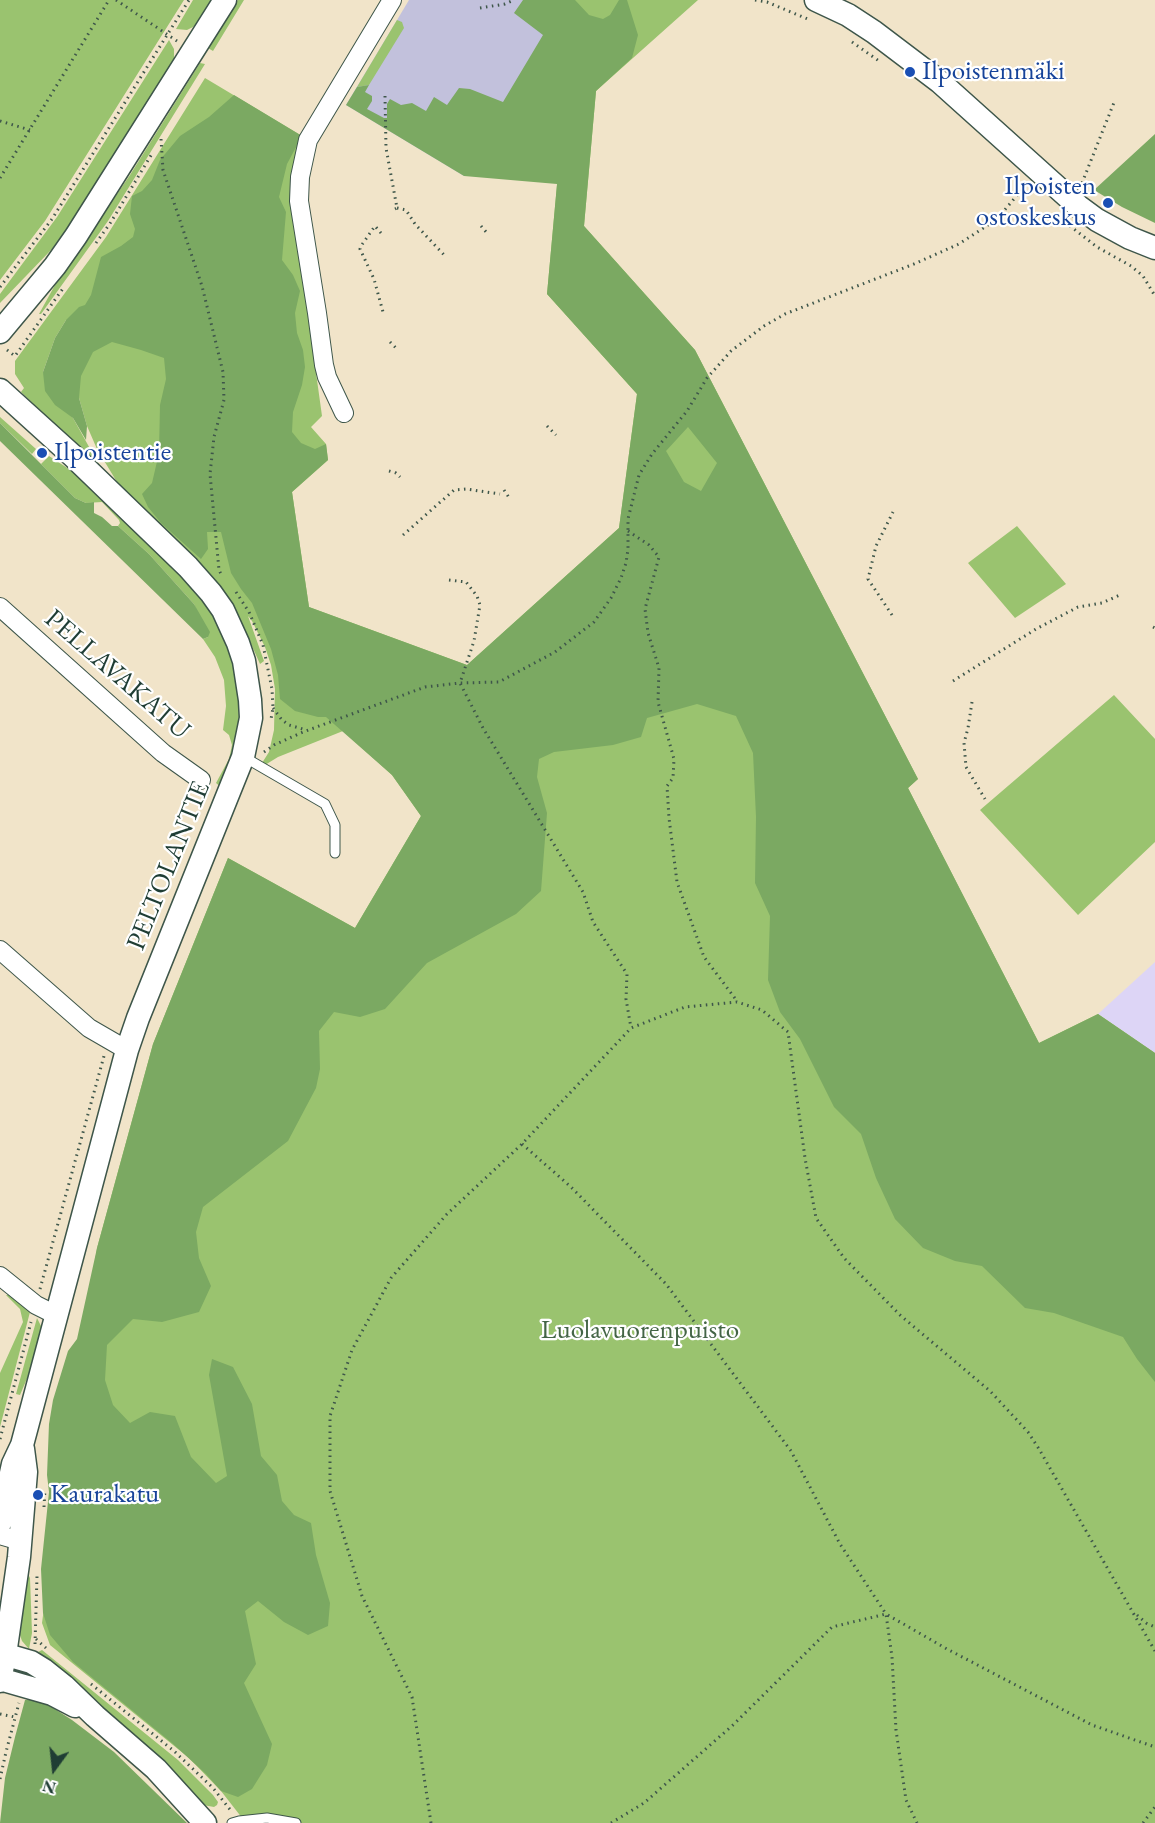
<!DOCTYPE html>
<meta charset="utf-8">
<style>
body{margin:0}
#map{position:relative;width:1155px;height:1823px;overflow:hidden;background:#f1e4c9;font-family:"EB Garamond",serif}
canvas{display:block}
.north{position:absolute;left:24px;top:1739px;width:60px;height:60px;-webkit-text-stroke:4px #fff;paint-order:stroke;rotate:195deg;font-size:16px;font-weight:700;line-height:24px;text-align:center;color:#1f3d34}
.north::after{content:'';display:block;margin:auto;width:21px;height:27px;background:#1f3d34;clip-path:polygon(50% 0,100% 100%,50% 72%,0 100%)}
</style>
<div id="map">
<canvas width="1155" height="1823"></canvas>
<div class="north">N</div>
</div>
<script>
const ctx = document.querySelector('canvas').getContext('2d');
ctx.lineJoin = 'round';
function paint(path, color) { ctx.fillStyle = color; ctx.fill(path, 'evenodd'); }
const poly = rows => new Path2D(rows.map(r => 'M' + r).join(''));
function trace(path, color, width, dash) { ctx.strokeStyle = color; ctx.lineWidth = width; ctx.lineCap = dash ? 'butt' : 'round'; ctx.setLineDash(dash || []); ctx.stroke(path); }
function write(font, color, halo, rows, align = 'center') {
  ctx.font = font + ' "EB Garamond",serif'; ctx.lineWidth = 4.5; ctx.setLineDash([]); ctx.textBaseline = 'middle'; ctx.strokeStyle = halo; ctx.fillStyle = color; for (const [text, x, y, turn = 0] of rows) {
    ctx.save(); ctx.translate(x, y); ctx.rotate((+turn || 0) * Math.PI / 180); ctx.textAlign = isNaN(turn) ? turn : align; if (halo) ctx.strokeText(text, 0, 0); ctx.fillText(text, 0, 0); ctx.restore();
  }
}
const built = poly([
 [1155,962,1155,1053,1098,1014]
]);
const industrial = poly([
 [409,0,574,0,464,176,346,105]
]);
const green = poly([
 [0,0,184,0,45,221,0,280],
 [193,0,212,0,198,23,193,27,187,30,176,29],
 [238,0,244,0,213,51,208,48],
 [574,0,698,0,596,91,584,226,695,350,918,779,908,788,1039,1043,1098,1014,1155,1053,1155,1823,246,1823,221,1791,189,1758,50,1645,42,1623,60,1488,97,1248,153,1044,228,858,355,928,421,816,392,775,343,731,278,757,265,765,262,763,269,752,274,730,275,689,271,665,265,647,252,621,248,616,264,661,260,664,235,608,226,594,125,492,21,392,24,388,15,374,15,361,106,237,205,78,302,136,292,200,322,416,311,427,326,444,328,460,292,492,309,607,467,665,619,528,637,394,547,294],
 [66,320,79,398,87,426,97,449,120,487,98,463,73,418,43,372,55,338],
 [397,20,402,22,404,28,369,85,357,87],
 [169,40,174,49,174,60,71,223,52,249,0,303,0,294,57,217],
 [200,63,205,64,108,221,41,314,39,314,55,285,130,175],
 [0,417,36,449,32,454,0,423],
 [49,456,78,475,193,586,209,607,224,636,237,679,239,718,237,743,222,788,216,783,229,759,232,745,229,735,223,730,226,706,224,680,215,657,203,639,208,637,194,604,149,554,118,526,120,523,119,520,102,502,86,503,75,498,41,464],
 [1017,526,1066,584,1015,618,968,563],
 [1114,695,1155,739,1155,842,1078,915,980,810],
 [6,1295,10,1295,30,1312,0,1427,0,1373,23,1322,20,1309],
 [37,1318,41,1326,42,1333,34,1362,20,1395,16,1394],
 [23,1573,28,1574,30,1578,32,1633,29,1649,22,1641,19,1632],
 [42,1650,178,1760,213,1795,218,1802,217,1805,214,1807,203,1805,37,1656,38,1652]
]);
const forest = poly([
 [523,0,575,0,589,15,603,19,610,15,619,0,627,0,638,35,632,58,596,91,584,226,695,350,918,779,908,788,1039,1043,1098,1014,1155,1053,1155,1382,1137,1359,1123,1337,1054,1313,1025,1308,982,1266,955,1261,923,1248,895,1219,876,1178,861,1134,834,1107,800,1039,780,1012,768,980,770,916,755,883,756,817,753,753,736,716,697,704,647,718,641,737,613,745,554,752,539,759,537,777,547,813,541,891,516,914,427,963,385,1009,360,1017,334,1012,319,1031,320,1069,316,1088,288,1141,203,1207,196,1232,199,1258,211,1286,199,1312,162,1322,133,1319,107,1345,105,1380,113,1405,130,1423,150,1412,175,1416,191,1457,216,1483,227,1476,209,1375,212,1359,233,1367,252,1404,261,1456,277,1475,282,1501,294,1515,311,1523,316,1555,330,1603,328,1626,308,1635,284,1622,258,1601,245,1611,256,1664,244,1683,272,1744,267,1765,252,1789,238,1797,221,1791,206,1774,172,1743,73,1662,50,1635,43,1613,41,1569,49,1492,47,1475,49,1424,53,1400,68,1351,77,1339,97,1248,153,1044,228,858,355,928,421,816,392,775,326,717,318,717,295,711,280,699,278,675,271,649,252,603,241,589,231,573,221,532,207,532,208,549,201,559,161,523,148,507,142,494,152,483,159,453,160,405,166,379,164,358,141,350,112,342,93,352,81,376,79,398,87,426,86,440,73,418,55,405,45,391,43,372,55,338,66,320,79,307,85,305,91,295,101,257,121,246,133,237,135,229,130,214,132,196,142,191,152,180,160,160,180,136,209,117,234,95,302,136,287,164,279,197,286,212,282,260,293,275,300,291,295,313,297,333,303,350,305,367,302,385,293,412,292,432,301,443,315,449,326,444,328,460,292,492,309,607,467,665,619,528,637,394,547,294,557,184,464,176,346,105,357,87,369,85,365,92,372,96,372,101,367,109,384,118,387,118,387,104,390,99,401,105,412,103,426,111,434,97,447,105,459,88,470,89,503,102,543,35,514,13],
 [688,427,717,463,701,491,684,482,666,451],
 [1155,134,1155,223,1122,207,1094,190],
 [0,423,75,498,86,503,94,502,94,513,102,517,112,526,118,526,149,554,194,604,210,632,208,637,203,639,0,441],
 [34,1699,47,1704,72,1720,114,1752,187,1823,0,1823,5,1778,15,1737,25,1700]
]);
const path = poly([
 [116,0,177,41],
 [755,0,767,2,810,20],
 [480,8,505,4,514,0],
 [852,42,879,61],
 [385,96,386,148,397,208,395,209],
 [0,121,30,130],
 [161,139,163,170,202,286,223,372,224,400,214,437,210,474,219,570,222,576],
 [0,178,109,0],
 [1082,183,1115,100],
 [397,208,406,210,415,224,446,257],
 [1065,222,1097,247,1131,266,1143,276,1155,296],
 [481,226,487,233],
 [381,233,375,226,361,246,360,249,374,279,383,312],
 [96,243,111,222,153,152],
 [0,287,52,219,189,0],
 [390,342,397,349],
 [7,350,15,356,64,287],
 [547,426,556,435],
 [389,471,396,473,400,477],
 [504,490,510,499],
 [628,531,649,545,659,557,645,609,648,633,659,668,658,702,674,759,673,778,667,786,669,818,677,882,704,957,737,1001],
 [403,535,454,490,466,489,500,494],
 [449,580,466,582,477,596,480,605,474,641,460,683,483,728,583,892,593,922,627,974,626,999,631,1028],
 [236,592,249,612,263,645,272,689,273,708,271,719],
 [892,615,868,579,876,546,893,512],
 [1153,627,1155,628],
 [953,681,1036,629,1078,607,1102,603,1122,594],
 [972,702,968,728,964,743,966,767,985,799],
 [273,708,282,720,289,725,306,730],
 [264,752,274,745,303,732,425,687,460,683,499,682,555,652,594,622,611,598,621,578,626,563,628,549,628,519,639,475,652,454,687,411,707,378,731,351,764,326,785,314,914,264,959,244,997,219,1025,186],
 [522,1144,571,1187,666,1284,791,1451,840,1544,886,1614,892,1657,896,1730,906,1800,917,1823],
 [40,1289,104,1056],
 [0,1439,31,1322],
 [44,1507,45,1489],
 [1137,1615,1146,1623,1155,1627],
 [36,1639,46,1648],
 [35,1644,37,1576],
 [91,1684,174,1751,213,1788,232,1812],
 [0,1714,15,1717],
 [0,1779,6,1752,19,1703],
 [431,1823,412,1697,362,1596,330,1491,330,1416,352,1350,391,1278,447,1214,522,1144,631,1028,685,1007,737,1002,762,1010,788,1032,805,1158,816,1218,844,1258,900,1315,990,1391,1028,1432,1039,1449,1155,1651],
 [611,1823,644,1803,733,1725,832,1627,886,1614,947,1649,1092,1725,1155,1747],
 [1143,1823,1155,1807]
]);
const service = poly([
 [244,757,325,804,335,825,335,853],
 [232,1823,239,1821,267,1818,296,1823]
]);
const minor = poly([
 [344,413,327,377,324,365,317,313,299,201,300,177,308,140,392,0],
 [0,607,163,753,201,780],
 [0,950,89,1028,127,1050],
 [0,1276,36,1305,56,1315],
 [0,1535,20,1541]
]);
const tertiary = poly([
 [816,0,848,15,874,32,940,82,1078,206,1097,220,1130,238,1155,248],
 [0,332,55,266,76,236,225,0],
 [0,390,73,456,188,567,211,593,223,610,238,643,244,661,250,700,251,718,243,757,138,1018,127,1050,22,1445,13,1464,0,1523],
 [0,1653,31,1662,44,1670,64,1686,95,1716,156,1769,205,1823],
 [0,1679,52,1694,75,1706],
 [0,1681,5,1655,19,1557,26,1472,23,1449]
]);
const markers = [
 [910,72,6,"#1a4fb4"],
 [1108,203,6,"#1a4fb4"],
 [42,453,6,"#1a4fb4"],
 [38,1495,6,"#1a4fb4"]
];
const transitNames = [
 ["Ilpoistenmäki",922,72],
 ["Ilpoisten",1096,187,"right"],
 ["ostoskeskus",1096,218,"right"],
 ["Ilpoistentie",54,453],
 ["Kaurakatu",50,1495]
];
const streetNames = [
 ["PELLAVAKATU",117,675,41],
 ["PELTOLANTIE",169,866,-68]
];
const parkNames = [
 ["Luolavuorenpuisto",640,1331]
];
paint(built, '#ddd5f6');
paint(industrial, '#c2c1dc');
paint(green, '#9ac36f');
paint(forest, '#7ba962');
trace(service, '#3e564a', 11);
trace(minor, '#3e564a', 20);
trace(tertiary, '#3e564a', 25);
trace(path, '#3e564a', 3, [1.5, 4.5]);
trace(service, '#fff', 9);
trace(minor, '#fff', 18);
trace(tertiary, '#fff', 22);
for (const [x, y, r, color] of markers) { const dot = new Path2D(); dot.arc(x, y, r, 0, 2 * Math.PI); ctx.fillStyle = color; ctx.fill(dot); trace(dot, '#fff', 2); }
write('27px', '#164399', '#fff', transitNames, 'left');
write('27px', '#1f3d34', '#fff', streetNames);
write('27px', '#446546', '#fff', parkNames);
</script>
